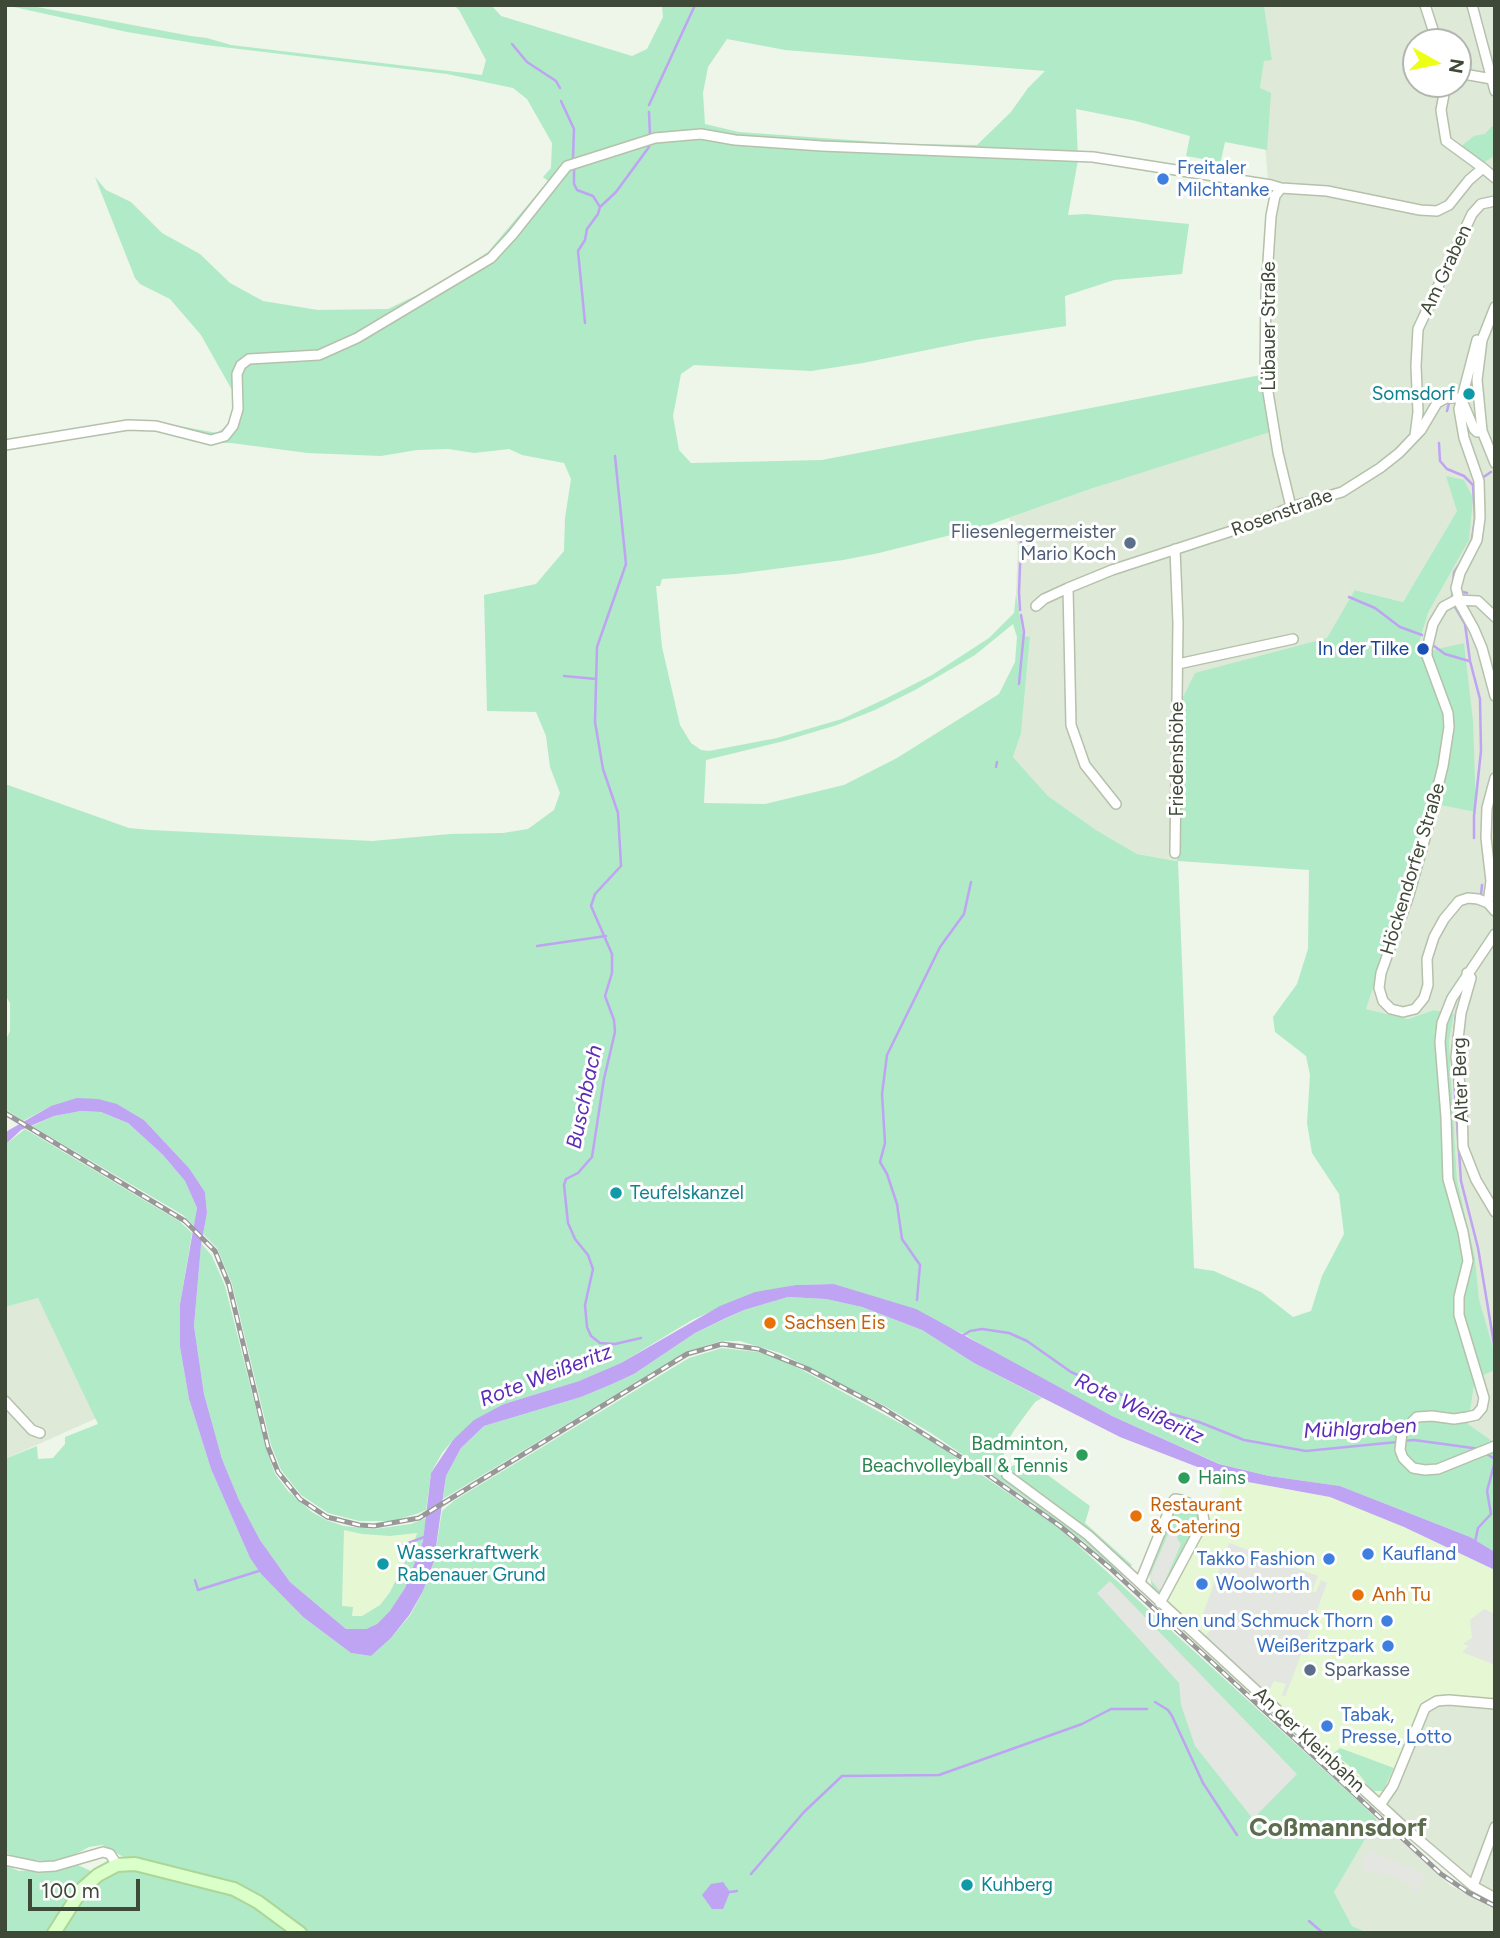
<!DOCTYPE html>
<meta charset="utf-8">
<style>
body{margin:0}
#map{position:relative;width:1500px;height:1938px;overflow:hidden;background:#eef5e9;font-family:Figtree,sans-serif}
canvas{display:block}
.frame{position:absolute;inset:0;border:7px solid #3f4937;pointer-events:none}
.north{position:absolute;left:1402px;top:28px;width:70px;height:70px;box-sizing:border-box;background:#fff;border:2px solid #b2b6af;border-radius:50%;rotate:99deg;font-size:19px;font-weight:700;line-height:28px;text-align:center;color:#3f4937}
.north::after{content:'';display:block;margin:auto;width:24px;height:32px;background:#eeff16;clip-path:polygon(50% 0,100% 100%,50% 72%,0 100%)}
.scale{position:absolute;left:28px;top:1879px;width:112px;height:32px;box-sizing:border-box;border:4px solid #3f4937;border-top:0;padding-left:9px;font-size:21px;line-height:24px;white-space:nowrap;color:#3f4937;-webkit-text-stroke:5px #fff;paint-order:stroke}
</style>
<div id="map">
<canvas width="1500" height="1938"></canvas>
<div class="frame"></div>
<div class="north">N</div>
<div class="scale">100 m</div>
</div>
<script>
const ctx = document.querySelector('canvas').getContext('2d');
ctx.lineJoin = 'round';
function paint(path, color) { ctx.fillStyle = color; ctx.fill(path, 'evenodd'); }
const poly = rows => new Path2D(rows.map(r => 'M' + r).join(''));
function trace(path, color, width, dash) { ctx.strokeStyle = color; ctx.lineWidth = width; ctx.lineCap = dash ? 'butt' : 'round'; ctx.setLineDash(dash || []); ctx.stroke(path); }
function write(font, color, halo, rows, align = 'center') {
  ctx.font = font + ' Figtree,sans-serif'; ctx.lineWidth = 6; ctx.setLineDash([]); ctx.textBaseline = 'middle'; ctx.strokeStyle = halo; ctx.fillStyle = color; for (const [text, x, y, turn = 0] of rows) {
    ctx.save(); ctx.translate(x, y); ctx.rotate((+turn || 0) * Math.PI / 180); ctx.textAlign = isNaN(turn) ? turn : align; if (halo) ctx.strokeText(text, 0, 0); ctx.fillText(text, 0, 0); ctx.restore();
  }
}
const residential = poly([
 [1264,5,1495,5,1495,1354,1479,1299,1475,1257,1457,1180,1449,1042,1454,1015,1434,1010,1408,1019,1366,1009,1407,886,1417,889,1440,805,1476,811,1416,655,1428,613,1469,540,1457,511,1403,602,1356,590,1327,639,1311,642,1181,797,1178,861,1137,854,1096,830,1048,796,1013,757,1021,732,1030,638,1023,636,1016,594,1018,546,1009,518,1093,488,1261,375,1261,305,1269,190,1260,88,1264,60,1272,59],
 [1416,42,1458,42,1458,84,1416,84],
 [38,1298,97,1418,5,1459,5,1307],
 [1495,1370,1495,1443,1468,1424,1475,1379],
 [1427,1702,1495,1705,1495,1903,1461,1886,1463,1883,1379,1810],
 [1377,1819,1451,1886,1495,1909,1495,1933,1368,1933,1352,1926,1334,1892]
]);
const commercial = poly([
 [1226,1478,1330,1497,1404,1527,1495,1570,1495,1705,1427,1702,1379,1810,1335,1769,1332,1771,1161,1612,1213,1512],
 [344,1529,362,1534,390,1536,417,1533,414,1543,390,1592,380,1605,362,1616,352,1616,342,1606]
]);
const green = poly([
 [5,5,37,7,191,36,207,38,231,45,482,75,486,60,459,10,454,5,491,5,501,16,632,56,647,49,663,17,662,5,1264,5,1272,60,1264,61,1260,88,1271,93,1267,150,1225,142,1220,165,1209,162,1209,160,1186,156,1190,136,1136,121,1076,109,1078,160,1068,215,1086,214,1189,224,1182,274,1114,280,1065,296,1066,326,976,340,863,363,811,371,694,365,681,374,673,416,679,450,691,463,822,460,1261,375,1270,432,1093,488,983,527,879,553,843,560,736,574,662,579,660,586,656,586,662,647,680,725,691,743,701,750,709,751,777,738,842,719,887,698,932,675,989,638,1014,613,1016,594,1023,636,1030,637,1021,733,1013,757,1048,796,1096,830,1137,854,1177,861,1182,699,1195,673,1327,638,1355,590,1403,602,1457,511,1446,476,1464,480,1473,498,1469,540,1428,613,1416,654,1464,643,1473,721,1476,812,1440,805,1417,889,1407,887,1366,1009,1408,1019,1434,1010,1454,1014,1449,1042,1457,1180,1475,1257,1479,1299,1495,1354,1495,1370,1475,1379,1468,1424,1495,1443,1495,1552,1470,1537,1340,1486,1269,1476,1220,1464,1112,1416,1018,1367,964,1334,875,1297,834,1284,796,1285,743,1297,692,1320,621,1363,579,1381,504,1404,453,1440,442,1453,431,1473,426,1510,419,1513,393,1521,359,1521,328,1513,301,1495,281,1470,271,1445,232,1284,217,1248,203,1234,207,1213,205,1192,189,1168,144,1120,117,1104,51,1106,23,1121,5,1109,5,1042,10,1031,10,1003,5,995,5,784,129,828,150,830,372,841,450,834,503,833,528,829,554,810,560,793,550,767,546,736,536,712,487,711,484,595,536,584,564,551,565,518,571,479,564,463,522,455,509,449,474,453,448,449,417,450,381,456,308,453,231,443,211,443,141,428,5,442,128,421,158,422,217,433,228,425,232,414,232,390,201,335,170,299,140,284,135,278,95,177,106,190,131,202,162,233,200,254,230,283,263,301,318,310,388,309,436,286,488,252,548,181,543,177,551,168,552,143,527,99,513,88,447,74,206,45,127,32],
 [727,39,785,50,1045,71,1028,88,1011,112,977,145,906,144,739,132,705,124,703,93,708,67],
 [1013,624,1017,637,1015,662,999,694,897,758,844,785,765,804,704,803,706,760,784,741,837,725,875,710,915,690,975,655],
 [1178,861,1309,870,1308,949,1297,984,1273,1017,1275,1032,1306,1056,1310,1075,1307,1123,1312,1153,1339,1194,1344,1234,1322,1276,1311,1311,1293,1317,1261,1292,1214,1271,1194,1268],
 [1495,126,1495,155,1482,164,1459,148,1474,136,1485,134,1491,127],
 [81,1111,101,1112,128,1123,163,1155,185,1181,197,1208,194,1226,183,1215,32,1126,54,1116],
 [25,1129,179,1221,192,1233,180,1304,180,1347,189,1399,211,1469,250,1558,261,1574,303,1617,351,1653,371,1656,391,1638,411,1614,423,1591,434,1561,442,1511,455,1500,689,1358,722,1348,758,1352,778,1358,806,1372,929,1439,1059,1528,1356,1799,1377,1819,1334,1892,1352,1926,1368,1933,306,1933,265,1903,129,1860,102,1845,89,1847,76,1854,53,1862,16,1858,5,1852,5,1550,7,1548,5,1538,5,1459,37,1446,38,1459,53,1458,65,1444,65,1437,98,1424,38,1298,5,1307,5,1145],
 [201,1243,212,1256,225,1286,266,1448,275,1474,288,1491,312,1512,326,1520,344,1526,374,1529,411,1524,426,1518,423,1541,405,1588,390,1612,377,1624,366,1629,346,1629,290,1582,260,1540,239,1500,222,1459,204,1394,194,1326],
 [344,1530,362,1534,390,1536,417,1533,414,1543,390,1592,380,1605,362,1616,352,1616,353,1607,342,1606],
 [788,1297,826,1299,862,1307,922,1330,974,1363,1042,1398,1035,1402,1015,1429,1005,1445,1003,1461,1005,1465,1011,1466,1030,1462,1090,1506,1085,1523,1132,1565,1122,1576,1083,1541,1026,1498,931,1433,885,1406,780,1353,740,1341,721,1341,686,1352,443,1499,446,1476,461,1448,484,1426,581,1397,610,1385,634,1374,695,1333,744,1310],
 [1180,1504,1196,1511,1200,1517,1199,1521,1163,1591,1158,1593,1152,1587,1149,1573,1174,1507],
 [1340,1748,1394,1768,1383,1791,1372,1791,1359,1774,1334,1753],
 [5,1865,19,1871,57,1869,78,1865,95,1873,50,1933,5,1933],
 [127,1868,236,1893,295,1933,58,1933,83,1894,102,1876]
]);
const parking = poly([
 [1178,1531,1177,1538,1181,1544,1162,1588,1159,1590,1149,1578,1169,1532],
 [1229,1543,1318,1576,1312,1591,1316,1593,1321,1580,1327,1583,1312,1624,1305,1622,1303,1628,1310,1631,1285,1697,1282,1695,1286,1684,1274,1681,1268,1693,1205,1636,1211,1630,1201,1619],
 [1110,1581,1297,1774,1253,1819,1195,1746,1181,1705,1179,1683,1097,1593],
 [1484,1609,1495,1614,1495,1665,1462,1652,1469,1646,1463,1644,1472,1638,1470,1620],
 [1369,1849,1425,1875,1417,1894,1411,1891,1412,1886,1382,1872,1379,1877,1361,1868]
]);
const water = poly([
 [77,1098,98,1099,117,1104,144,1120,189,1168,205,1192,207,1213,201,1245,194,1326,204,1394,222,1459,239,1500,260,1540,290,1582,346,1629,366,1629,377,1624,390,1611,405,1588,423,1541,431,1473,453,1440,474,1420,504,1404,579,1381,621,1363,720,1306,755,1292,796,1285,834,1284,916,1309,1112,1416,1219,1464,1269,1476,1340,1486,1470,1537,1495,1552,1495,1570,1404,1527,1330,1497,1226,1478,1120,1437,974,1363,922,1330,862,1307,826,1299,788,1297,744,1310,726,1318,695,1333,634,1374,610,1385,581,1397,484,1426,461,1448,446,1476,434,1561,423,1591,410,1614,391,1638,371,1656,351,1653,303,1617,261,1574,250,1558,211,1469,189,1399,180,1347,180,1304,197,1208,185,1181,163,1155,128,1123,101,1112,81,1111,54,1116,21,1130,5,1145,5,1133,9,1130,51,1106],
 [723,1882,730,1892,723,1909,712,1909,702,1895,711,1884]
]);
const stream = poly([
 [512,44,527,62,556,81,560,88],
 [561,101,574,129,573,158],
 [649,105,695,5],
 [649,112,650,135],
 [574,168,574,184,577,190,593,196,600,207,598,214,587,229,585,240,578,251,585,323],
 [600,207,616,192,649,147],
 [1447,411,1449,403],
 [1489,437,1495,450],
 [1439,443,1440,461,1447,469,1464,476,1473,485,1475,519,1472,539,1467,550],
 [615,456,626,564,597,647,595,722,603,769,618,813,621,866,595,894,591,906,612,954,612,973,605,996,614,1020,615,1032,604,1079,592,1157,578,1173,566,1179,564,1185,568,1223,575,1239,588,1255,593,1269,585,1305,587,1327,591,1336,600,1343,615,1344,641,1338],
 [1482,478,1491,472],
 [1463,592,1467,593],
 [1349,597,1375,608,1400,627,1422,635],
 [1452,599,1454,572,1461,562],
 [1454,605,1465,624,1470,661,1480,699,1481,751,1474,816,1474,838],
 [1020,610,1019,592,1021,539],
 [1434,646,1445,654,1469,661],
 [564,676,596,679],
 [1019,684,1024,632,1021,615],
 [996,767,997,762],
 [1481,895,1482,885],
 [537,946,606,936],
 [1452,1057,1456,1015],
 [1453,1063,1461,1181,1478,1248,1495,1350],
 [917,1300,920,1265,902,1239,897,1204,887,1174,880,1162,885,1143,882,1094,887,1055,940,947,964,914,971,882],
 [962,1336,970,1331,982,1329,1009,1333,1027,1341,1071,1372,1151,1408,1199,1422,1244,1440,1306,1451,1397,1442],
 [1403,1441,1414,1440,1480,1449],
 [1485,1453,1495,1459],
 [1475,1542,1478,1528,1491,1514,1487,1491,1495,1461],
 [400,1546,427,1536],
 [195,1580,198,1590,262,1570],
 [1155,1702,1168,1710,1172,1716,1203,1783,1237,1835],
 [751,1874,804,1812,842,1776,939,1775,1082,1724,1111,1709,1147,1709],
 [730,1892,737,1891],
 [1309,1921,1323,1933]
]);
const street = poly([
 [1425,5,1437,42],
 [1472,5,1495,91],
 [1458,73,1492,79],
 [1446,84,1441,110,1446,141,1483,168],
 [1281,188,1275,196,1271,216,1266,292,1265,374,1278,453,1291,507],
 [1495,307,1482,340,1477,380,1482,431,1495,463],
 [1477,340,1459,409,1464,438,1479,481,1480,518,1477,540,1460,573,1456,588,1460,604,1474,629,1482,648,1495,696],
 [1415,436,1418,412,1416,366,1418,329,1472,214,1481,204,1495,201],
 [5,445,128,425,156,426,211,440,225,436,233,426,238,409,237,374,241,365,249,359,319,355,357,338,491,258,513,234,567,166,655,138,701,134,735,140,822,146,1093,157,1271,185,1281,188,1327,191,1420,210,1437,211,1449,205,1469,180,1483,168,1495,178],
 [1068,588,1071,725,1085,765,1116,804],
 [1036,606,1044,599,1068,588,1112,570,1250,525,1291,507,1342,492,1380,468,1399,453,1421,430,1437,403,1446,398,1461,398,1474,429,1477,432,1482,431],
 [1495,617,1478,601,1456,600,1443,607,1433,624,1427,649,1427,656,1448,713,1449,727,1443,766,1425,838,1408,898,1381,973,1379,988,1383,1001,1391,1009,1403,1012,1415,1009,1424,998,1428,985,1427,959,1434,937,1444,919,1459,901,1468,898,1478,899,1488,903,1495,911],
 [1178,664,1293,639],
 [1175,853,1178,623,1175,549],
 [1488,903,1491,881,1486,838,1487,808,1495,778],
 [1495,934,1452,998,1442,1023,1440,1042,1446,1117,1448,1179,1463,1232,1468,1261,1459,1297,1459,1315,1484,1398,1482,1408,1476,1415,1467,1417,1454,1419,1432,1416,1417,1417,1402,1432,1400,1450,1403,1458,1413,1468,1425,1470,1438,1469,1495,1446],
 [1467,973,1471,978,1461,1013,1456,1057,1462,1099,1463,1147,1476,1180,1495,1212],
 [5,1401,32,1430,40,1433],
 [1007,1475,1088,1535,1405,1828,1473,1886,1495,1898],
 [1140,1582,1172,1503,1175,1499,1181,1500,1202,1509,1204,1521,1160,1603],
 [1380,1805,1393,1786,1425,1708,1437,1701,1449,1700,1495,1704],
 [5,1860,39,1867,55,1866,103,1852,110,1854,117,1865],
 [1473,1886,1495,1827]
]);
const secondary = poly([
 [54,1933,82,1889,98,1875,117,1865,135,1864,234,1889,258,1902,300,1933]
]);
const rail = poly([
 [5,1113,185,1221,215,1251,229,1285,268,1447,278,1472,300,1499,327,1517,359,1525,374,1526,419,1518,687,1354,722,1344,758,1349,808,1369,884,1409,978,1468,1060,1526,1110,1568,1441,1874,1469,1893,1495,1906]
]);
const markers = [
 [1163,179,7,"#3f7fe0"],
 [1469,394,7,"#0f9aa8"],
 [1130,543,7,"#5c6f8a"],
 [1423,649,7,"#1a4fb4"],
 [616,1193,7,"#0f9aa8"],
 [770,1323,7,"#e8710a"],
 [1082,1455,7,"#2e9e5b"],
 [1184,1478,7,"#2e9e5b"],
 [1136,1516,7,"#e8710a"],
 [1368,1554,7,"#3f7fe0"],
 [1329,1559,7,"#3f7fe0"],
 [383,1564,7,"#0f9aa8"],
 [1202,1584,7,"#3f7fe0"],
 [1358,1595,7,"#e8710a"],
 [1387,1621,7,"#3f7fe0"],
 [1388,1646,7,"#3f7fe0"],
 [1310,1670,7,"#5c6f8a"],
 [1327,1726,7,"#3f7fe0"],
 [967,1885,7,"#0f9aa8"]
];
const shopNames = [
 ["Freitaler",1177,168],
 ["Milchtanke",1177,190],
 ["Kaufland",1382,1554],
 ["Takko Fashion",1315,1559,"right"],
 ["Woolworth",1216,1584],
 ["Uhren und Schmuck Thorn",1373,1621,"right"],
 ["Weißeritzpark",1374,1646,"right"],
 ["Tabak,",1341,1715],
 ["Presse, Lotto",1341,1737]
];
const streetNames = [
 ["Am Graben",1446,270,-65],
 ["Lübauer Straße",1269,326,-90],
 ["Rosenstraße",1282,513,-20],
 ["Friedenshöhe",1177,759,-90],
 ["Höckendorfer Straße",1413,869,-73],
 ["Alter Berg",1461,1080,-92],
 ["An der Kleinbahn",1309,1740,43]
];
const cultureNames = [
 ["Somsdorf",1455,394,"right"],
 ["Teufelskanzel",630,1193],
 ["Wasserkraftwerk",397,1553],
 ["Rabenauer Grund",397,1575],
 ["Kuhberg",981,1885]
];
const serviceNames = [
 ["Fliesenlegermeister",1116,532],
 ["Mario Koch",1116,554],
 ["Sparkasse",1324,1670,"left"]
];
const transitNames = [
 ["In der Tilke",1409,649]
];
const foodNames = [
 ["Sachsen Eis",784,1323],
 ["Restaurant",1150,1505],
 ["& Catering",1150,1527],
 ["Anh Tu",1372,1595]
];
const leisureNames = [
 ["Badminton,",1068,1444],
 ["Beachvolleyball & Tennis",1068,1466],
 ["Hains",1198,1478,"left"]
];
const waterNames = [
 ["Buschbach",585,1097,-78],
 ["Rote Weißeritz",546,1376,-21],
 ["Rote Weißeritz",1139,1409,25],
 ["Mühlgraben",1360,1429,-3]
];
const districtNames = [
 ["Coßmannsdorf",1338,1828]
];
paint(residential, '#dee9d7');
paint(commercial, '#e6f7d4');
paint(green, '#b1eac6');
paint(parking, '#e3e6e1');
paint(water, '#bea4f3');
trace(stream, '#bea4f3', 2.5);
trace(street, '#b5c1ab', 12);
trace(secondary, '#acd698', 16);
trace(street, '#fff', 9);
trace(secondary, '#daffc9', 12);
trace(rail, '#989898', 5);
trace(rail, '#fff', 2.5, [8]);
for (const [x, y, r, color] of markers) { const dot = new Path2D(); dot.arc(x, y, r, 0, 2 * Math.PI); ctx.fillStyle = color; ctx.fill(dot); trace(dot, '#fff', 2.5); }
write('19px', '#366cbe', '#fff', shopNames, 'left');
write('19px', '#3f4937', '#fff', streetNames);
write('19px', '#0d838f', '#fff', cultureNames, 'left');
write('19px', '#4e5e75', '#fff', serviceNames, 'right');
write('19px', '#164399', '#fff', transitNames, 'right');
write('19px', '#c56008', '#fff', foodNames, 'left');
write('19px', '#27864d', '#fff', leisureNames, 'right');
write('italic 21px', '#5d2cb9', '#fff', waterNames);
write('bold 26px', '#5c6c4e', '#fff', districtNames);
</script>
